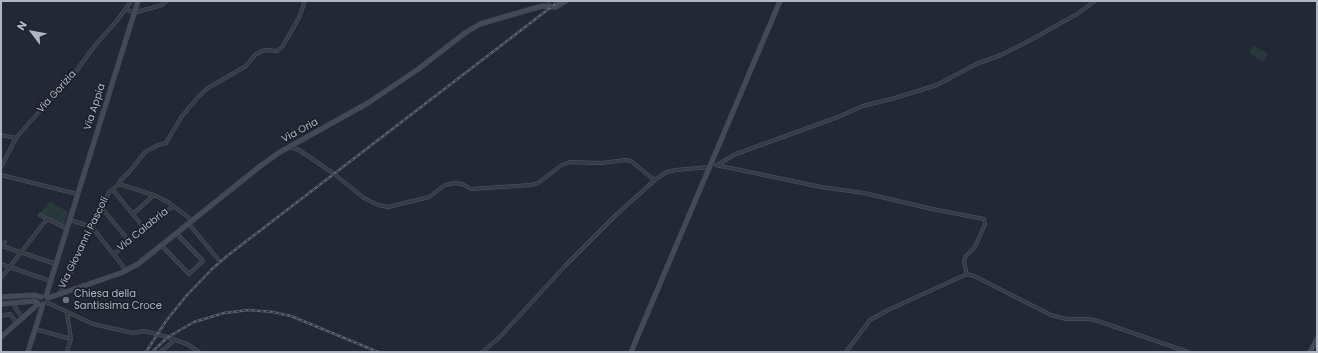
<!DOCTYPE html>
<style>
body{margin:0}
#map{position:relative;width:1318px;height:353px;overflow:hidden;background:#232836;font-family:Poppins,sans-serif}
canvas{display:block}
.frame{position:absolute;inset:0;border:2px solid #b1b5c3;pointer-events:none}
.north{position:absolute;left:12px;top:12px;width:40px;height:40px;-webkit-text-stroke:3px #1b202b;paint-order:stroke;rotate:302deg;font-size:11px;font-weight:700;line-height:16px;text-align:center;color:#b1b5c3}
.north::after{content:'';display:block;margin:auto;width:14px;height:18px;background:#b1b5c3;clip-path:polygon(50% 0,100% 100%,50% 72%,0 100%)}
</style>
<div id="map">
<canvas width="1318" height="353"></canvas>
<div class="frame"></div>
<div class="north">N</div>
</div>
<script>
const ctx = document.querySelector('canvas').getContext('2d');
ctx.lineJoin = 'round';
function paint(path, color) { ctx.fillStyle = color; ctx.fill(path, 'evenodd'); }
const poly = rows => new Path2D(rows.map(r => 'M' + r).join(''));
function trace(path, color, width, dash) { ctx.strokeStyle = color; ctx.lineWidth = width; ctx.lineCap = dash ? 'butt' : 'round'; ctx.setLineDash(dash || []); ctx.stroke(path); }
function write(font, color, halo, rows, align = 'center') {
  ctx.font = font + ' Poppins,sans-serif'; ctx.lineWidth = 3.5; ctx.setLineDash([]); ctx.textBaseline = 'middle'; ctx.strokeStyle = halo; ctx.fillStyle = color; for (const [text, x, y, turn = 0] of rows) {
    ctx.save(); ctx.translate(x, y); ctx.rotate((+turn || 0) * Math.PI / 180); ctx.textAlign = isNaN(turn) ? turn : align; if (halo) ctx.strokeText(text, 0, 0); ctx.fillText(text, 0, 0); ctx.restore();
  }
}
const green = poly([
 [1253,45,1268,54,1264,62,1249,53],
 [50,201,68,212,64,226,40,213]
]);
const street = poly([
 [548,6,548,1],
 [126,9,134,13,162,5,166,1],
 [1,135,16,138],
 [290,147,299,150,333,173,364,198,378,205,388,207,429,197,445,185,455,183,462,184,471,189,531,185,538,183,562,165,570,162,601,163,626,160,631,161,653,179,656,179,667,172,676,170,709,167],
 [716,165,821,187,864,193,932,209,984,219,985,224,975,247,965,257,964,262,967,274],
 [717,165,736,154,838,117,863,106,895,98,937,85,976,64,1001,55,1029,41,1077,14,1095,1],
 [1,167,16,138,46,104,69,81,96,44,116,22,131,1],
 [1,175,77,194],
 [119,184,154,195,168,202,192,220],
 [113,190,145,229],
 [101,207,129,241],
 [133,214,154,195],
 [40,215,67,229],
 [70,220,92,227,126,270],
 [188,223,218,259],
 [161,245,189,274,203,261,176,233],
 [2,246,56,264],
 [1,247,5,242],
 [114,254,173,206],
 [1,264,50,281],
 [1,278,47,219],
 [60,293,78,259,109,192,119,184,120,181,130,171,145,152,158,145,166,143,182,116,199,96,208,88,246,66,255,55,262,51,268,50,277,51,282,47,299,18,305,1],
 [46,302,93,324,133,333,144,331,161,335,187,344,199,352],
 [13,303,18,312,23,318],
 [1,316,10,314,17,323],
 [35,329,71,339],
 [67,352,71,339,67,313],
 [160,352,175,340],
 [482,352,498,339,564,267,615,216,656,179],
 [846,352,870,320,888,310,967,274,974,276,984,281,1051,315,1066,319,1089,319,1098,321,1188,352]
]);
const secondary = poly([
 [46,296,138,1],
 [1,297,35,295,41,297],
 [48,298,121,273,138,264,259,167,280,152,368,103,417,70,465,33,480,24,542,6,556,7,566,1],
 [1,304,34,301,37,302],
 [1,337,38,304],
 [28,352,43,304],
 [631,352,780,1],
 [1310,352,1317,339]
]);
const rail = poly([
 [146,352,166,321,187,295,213,268,227,256,559,1],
 [152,352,168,337,194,322,224,313,249,310,273,312,291,316,378,352]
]);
const markers = [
 [66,300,4,"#6b7280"]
];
const streetNames = [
 ["Via Gorizia",57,92,-48],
 ["Via Appia",95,107,-72],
 ["Via Oria",300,131,-28],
 ["Via Calabria",143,230,-39],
 ["Via Giovanni Pascoli",84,243,-64]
];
const poiNames = [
 ["Chiesa della",74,294],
 ["Santissima Croce",74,306]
];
paint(green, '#29383b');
trace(street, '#515561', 4);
trace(secondary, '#3f4450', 5.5);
trace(street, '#363b46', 3);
trace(secondary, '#444959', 4.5);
trace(rail, '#5a606f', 2.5);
trace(rail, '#1b202b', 1, [3]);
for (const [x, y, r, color] of markers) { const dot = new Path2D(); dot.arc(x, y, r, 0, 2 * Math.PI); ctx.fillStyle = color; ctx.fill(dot); trace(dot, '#1b202b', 1.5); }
write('10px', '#b1b5c3', '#1b202b', streetNames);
write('10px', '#b1b5c3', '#1b202b', poiNames, 'left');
</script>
